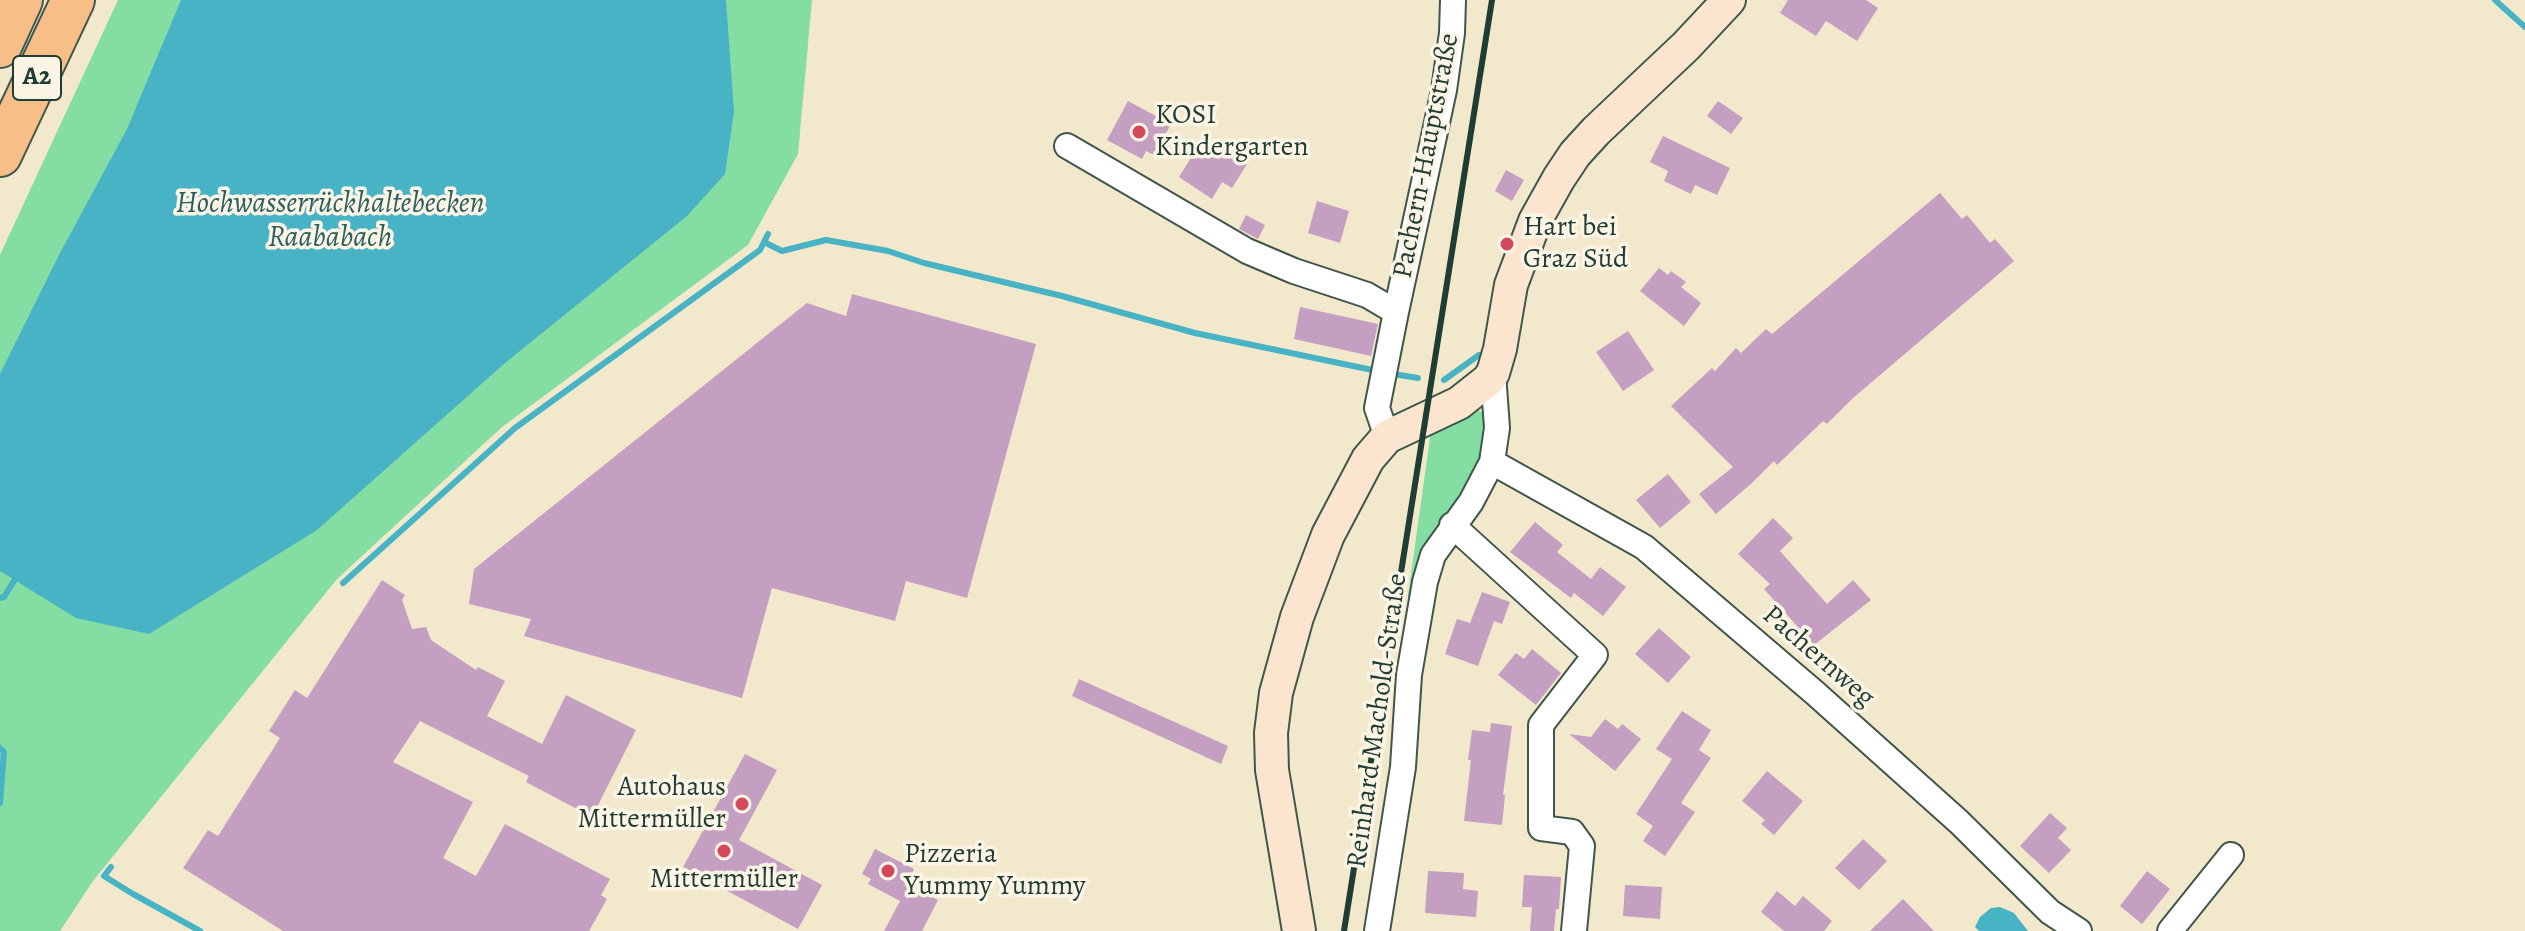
<!DOCTYPE html>
<meta charset="utf-8">
<style>
body{margin:0}
canvas{display:block;background:#f2e8cc}
</style>
<canvas width="2525" height="931"></canvas>
<script>
const ctx = document.querySelector('canvas').getContext('2d');
ctx.lineJoin = 'round';
function paint(path, color) { ctx.fillStyle = color; ctx.fill(path, 'evenodd'); }
const poly = rows => new Path2D(rows.map(r => 'M' + r).join(''));
function trace(path, color, width, dash) { ctx.strokeStyle = color; ctx.lineWidth = width; ctx.lineCap = dash ? 'butt' : 'round'; ctx.setLineDash(dash || []); ctx.stroke(path); }
function write(font, color, halo, rows, align = 'center') {
  ctx.font = font + ' Alegreya,serif'; ctx.lineWidth = 7; ctx.setLineDash([]); ctx.textBaseline = 'middle'; ctx.strokeStyle = halo; ctx.fillStyle = color; for (const [text, x, y, turn = 0] of rows) {
    ctx.save(); ctx.translate(x, y); ctx.rotate((+turn || 0) * Math.PI / 180); ctx.textAlign = isNaN(turn) ? turn : align; if (halo) ctx.strokeText(text, 0, 0); ctx.fillText(text, 0, 0); ctx.restore();
  }
}
const green = poly([
 [118,0,812,0,798,154,748,245,502,427,337,579,93,881,60,931,0,931,0,255],
 [1470,409,1477,409,1485,415,1482,459,1413,597,1408,596,1431,430]
]);
const water = poly([
 [181,0,726,0,734,112,725,174,687,216,505,363,317,530,149,634,76,618,0,571,0,374,59,255,127,129],
 [2000,907,2014,913,2028,931,1979,931,1975,927,1980,917,1991,908]
]);
const stream = poly([
 [2495,0,2525,27],
 [764,242,782,251,826,240,888,251,924,263,1062,296,1195,333,1377,371],
 [1393,374,1418,378],
 [1444,380,1479,355],
 [343,583,515,428,760,250,768,234],
 [0,598,4,597,19,573],
 [0,748,4,752,0,803],
 [111,867,104,876,133,894,200,931]
]);
const building = poly([
 [1788,0,1866,0,1878,8,1857,41,1826,21,1816,36,1780,13],
 [1128,101,1171,124,1154,155,1146,151,1142,159,1107,140],
 [1718,101,1743,118,1731,134,1707,116],
 [1663,136,1730,168,1717,195,1695,185,1691,194,1664,181,1668,171,1650,162],
 [1204,137,1247,164,1232,188,1222,182,1212,199,1179,177],
 [1506,170,1524,180,1512,201,1495,191],
 [1940,193,1962,219,1967,215,1990,243,1995,239,2014,261,1853,398,1827,424,1823,421,1777,465,1774,461,1753,482,1716,514,1699,494,1733,467,1671,406,1712,368,1715,371,1736,348,1741,353,1766,329,1772,334],
 [1317,201,1349,211,1340,243,1308,233],
 [1246,215,1265,225,1258,239,1239,229],
 [1659,268,1668,275,1671,271,1686,282,1681,287,1701,303,1684,326,1640,291],
 [852,294,1036,344,967,598,906,581,895,621,772,588,742,698,524,636,531,619,469,604,474,569,807,303,846,316],
 [1300,307,1378,324,1371,356,1294,339],
 [1628,331,1654,370,1623,391,1596,352],
 [1668,474,1691,502,1660,528,1636,500],
 [1773,518,1793,538,1780,551,1827,604,1853,580,1871,600,1814,645,1764,589,1770,584,1738,554],
 [1535,522,1563,545,1557,552,1591,579,1600,567,1626,587,1603,616,1574,593,1571,598,1510,552],
 [382,580,405,595,402,600,412,629,426,627,431,640,476,670,478,667,505,681,487,716,542,744,566,695,636,730,592,817,526,782,529,776,420,721,393,762,473,802,443,858,476,876,505,824,610,879,601,895,607,899,589,931,283,931,183,868,208,830,218,836,280,738,269,731,295,690,307,698],
 [1482,592,1510,602,1502,624,1494,621,1478,666,1445,654,1457,619,1470,623],
 [1659,628,1691,657,1668,683,1635,654],
 [1532,649,1561,673,1536,705,1498,675,1516,653,1524,659],
 [1079,679,1228,746,1221,764,1072,696],
 [1682,711,1711,730,1699,750,1711,758,1681,803,1695,812,1665,856,1643,841,1653,826,1636,814,1672,759,1656,749],
 [1605,719,1618,729,1622,724,1641,739,1615,771,1569,734,1591,737],
 [1491,723,1512,726,1503,795,1505,795,1502,825,1464,821,1471,760,1468,760,1472,730,1490,732],
 [745,754,777,770,739,840,822,885,798,929,683,867],
 [1767,771,1803,801,1774,835,1761,824,1765,820,1742,801],
 [2050,813,2067,828,2058,838,2071,850,2049,873,2020,846],
 [1863,839,1887,861,1859,890,1835,868],
 [875,849,914,869,907,884,938,900,922,931,884,931,900,901,868,884,871,879,862,874],
 [1428,871,1464,873,1463,889,1478,891,1476,917,1425,913],
 [2147,871,2170,889,2142,924,2120,906],
 [1524,875,1561,877,1559,909,1556,909,1554,931,1530,931,1532,907,1522,907],
 [1625,885,1662,887,1660,919,1623,916],
 [1777,891,1795,906,1803,896,1832,921,1824,931,1784,931,1761,912],
 [1903,899,1934,931,1870,931]
]);
const minor = poly([
 [1067,146,1247,251,1294,271,1367,295,1396,312,1377,408,1387,437],
 [1396,312,1444,90,1452,33,1453,0],
 [1492,462,1644,547,1815,693,1959,822,2050,912,2079,931],
 [1452,525,1595,655,1541,725,1541,828,1572,832,1582,846,1574,931],
 [1377,931,1403,767,1409,675,1425,582,1433,555,1471,502,1492,462,1497,428,1493,373],
 [2170,931,2231,855]
]);
const secondary = poly([
 [1299,931,1272,770,1271,733,1276,693,1297,617,1328,535,1368,459,1387,437,1459,403,1488,380,1493,373,1500,349,1511,285,1535,221,1559,178,1575,154,1596,131,1686,46,1729,0]
]);
const motorway = poly([
 [0,46,21,0],
 [0,155,73,0]
]);
const rail = poly([
 [1344,931,1492,0]
]);
const markers = [
 [1139,132,8,"#d1495b"],
 [1507,244,8,"#d1495b"],
 [742,804,8,"#d1495b"],
 [724,851,8,"#d1495b"],
 [888,871,8,"#d1495b"]
];
const shields = [
 [37,78,48]
];
const shieldNames = [
 ["A2",37,78]
];
const poiNames = [
 ["KOSI",1155,116],
 ["Kindergarten",1155,148],
 ["Hart bei",1523,228],
 ["Graz Süd",1523,260],
 ["Autohaus",726,788,"right"],
 ["Mittermüller",726,820,"right"],
 ["Pizzeria",904,855],
 ["Yummy Yummy",904,887],
 ["Mittermüller",724,880,"center"]
];
const streetNames = [
 ["Pachern-Hauptstraße",1427,156,-79],
 ["Pachernweg",1818,657,41],
 ["Reinhard Machold-Straße",1378,721,-82]
];
const waterNames = [
 ["Hochwasserrückhaltebecken",330,205],
 ["Raababach",330,239]
];
paint(green, '#84dda2');
paint(water, '#49b3c6');
trace(stream, '#49b3c6', 6);
paint(building, '#c59fc1');
trace(minor, '#3f574b', 28);
trace(secondary, '#3f574b', 36);
trace(motorway, '#3f574b', 46);
trace(minor, '#fff', 24);
trace(secondary, '#fce5cf', 32);
trace(motorway, '#f7be87', 42);
trace(rail, '#1f3d34', 6);
for (const [x, y, r, color] of markers) { const dot = new Path2D(); dot.arc(x, y, r, 0, 2 * Math.PI); ctx.fillStyle = color; ctx.fill(dot); trace(dot, '#fcf5e5', 3); }
for (const [x, y, w] of shields) { const box = new Path2D(); box.roundRect(x - w / 2, y - 22, w, 44, 6); ctx.fillStyle = '#fcf5e5'; ctx.fill(box); trace(box, '#1f3d34', 2); }
write('bold 26px', '#1f3d34', null, shieldNames);
write('28px', '#1f3d34', '#fcf5e5', poiNames, 'left');
write('28px', '#1f3d34', '#fcf5e5', streetNames);
write('italic 30px', '#2c6060', '#fcf5e5', waterNames);
</script>
